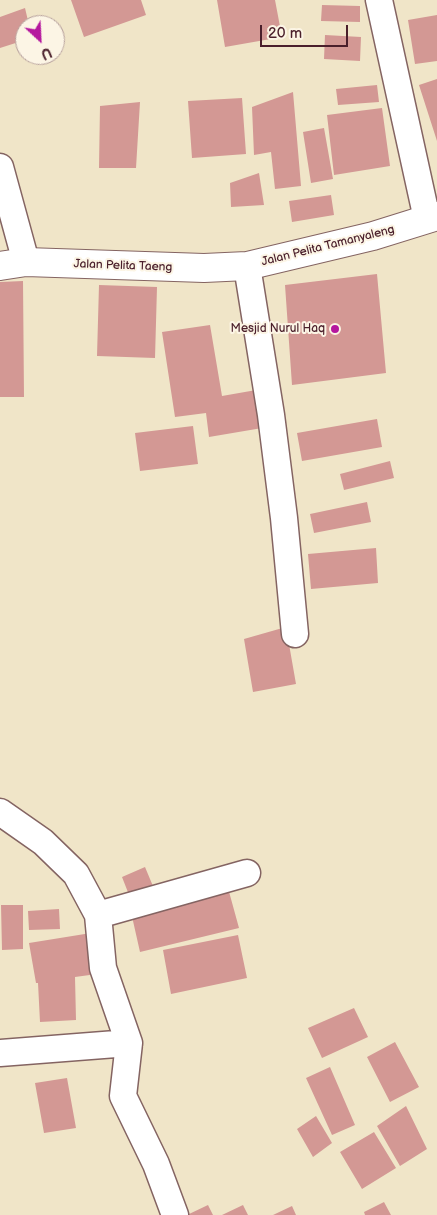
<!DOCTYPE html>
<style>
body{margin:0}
#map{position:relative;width:437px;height:1215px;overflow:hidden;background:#f0e5c8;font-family:"Balsamiq Sans",sans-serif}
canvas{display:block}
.north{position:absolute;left:15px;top:15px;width:50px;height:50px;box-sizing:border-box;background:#fcf5e5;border:1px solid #b59f9b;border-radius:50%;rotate:155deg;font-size:14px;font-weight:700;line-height:20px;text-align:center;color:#4a1f2b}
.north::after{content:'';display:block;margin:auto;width:18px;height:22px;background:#b5179e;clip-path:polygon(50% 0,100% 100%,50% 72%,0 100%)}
.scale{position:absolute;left:260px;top:25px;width:88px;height:22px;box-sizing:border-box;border:2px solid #4a1f2b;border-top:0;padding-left:6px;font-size:15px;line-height:18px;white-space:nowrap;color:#4a1f2b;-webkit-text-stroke:4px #fcf5e5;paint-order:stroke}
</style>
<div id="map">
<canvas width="437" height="1215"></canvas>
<div class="north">U</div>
<div class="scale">20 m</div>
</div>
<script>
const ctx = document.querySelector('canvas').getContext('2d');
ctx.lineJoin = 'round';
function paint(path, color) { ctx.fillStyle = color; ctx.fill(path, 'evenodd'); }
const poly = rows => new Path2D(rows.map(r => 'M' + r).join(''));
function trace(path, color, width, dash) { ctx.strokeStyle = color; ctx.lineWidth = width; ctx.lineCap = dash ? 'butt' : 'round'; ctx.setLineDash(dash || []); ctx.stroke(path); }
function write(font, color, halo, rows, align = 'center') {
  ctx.font = font + ' "Balsamiq Sans",sans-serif'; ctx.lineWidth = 4; ctx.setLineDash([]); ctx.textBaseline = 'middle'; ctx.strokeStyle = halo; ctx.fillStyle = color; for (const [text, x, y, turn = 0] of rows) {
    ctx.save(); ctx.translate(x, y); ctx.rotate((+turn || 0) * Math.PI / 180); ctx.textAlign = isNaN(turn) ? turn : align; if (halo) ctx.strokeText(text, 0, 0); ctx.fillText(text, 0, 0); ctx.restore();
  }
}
const building = poly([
 [71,0,141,0,146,15,84,37],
 [217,0,275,0,282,37,225,47],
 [322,5,360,6,360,22,321,21],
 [25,8,29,25,25,25,25,40,0,48,0,17],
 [437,15,437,61,415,64,408,20],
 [325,35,361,37,360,61,324,59],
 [437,79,437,141,419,85],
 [377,85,379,102,338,105,336,89],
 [293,92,301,186,275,189,271,152,254,155,252,107],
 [242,98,246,154,192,158,188,101],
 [140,102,136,168,99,168,100,106],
 [382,108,390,166,334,175,327,115],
 [324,128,333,179,311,183,303,132],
 [259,173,264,205,231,207,230,183],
 [331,195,334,215,292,222,289,201],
 [377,274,386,373,292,385,285,285],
 [23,281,24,397,0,397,0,282],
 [99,285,157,287,155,358,97,356],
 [210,325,222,396,262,389,268,427,209,437,206,413,175,417,162,332],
 [377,419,382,447,302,461,297,433],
 [193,426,198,464,140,471,135,433],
 [390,461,394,478,344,490,340,474],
 [367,502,371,522,314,533,310,514],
 [376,548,378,583,311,589,308,554],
 [286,627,296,684,253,692,244,639],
 [145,867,155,891,131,900,122,877],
 [228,888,239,928,140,952,131,912],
 [1,905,23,905,23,949,2,950],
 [59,909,60,929,29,930,28,911],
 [91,933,97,974,75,977,76,1020,40,1022,38,983,36,983,29,943],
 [238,935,247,978,171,994,163,950],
 [354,1008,368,1037,322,1058,308,1028],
 [395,1042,419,1087,390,1102,367,1057],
 [330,1067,355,1125,332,1135,306,1078],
 [67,1078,76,1128,44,1133,35,1083],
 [406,1106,427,1149,400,1166,377,1126],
 [316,1116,332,1143,313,1157,297,1129],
 [374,1132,396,1168,362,1189,340,1152],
 [384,1202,391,1215,365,1215,364,1212],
 [208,1205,213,1215,187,1215],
 [243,1205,248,1215,222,1215],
 [292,1206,296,1215,273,1215]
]);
const street = poly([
 [379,0,427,219],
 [0,167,26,262],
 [247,266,271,415,284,518,295,634],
 [0,812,43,842,76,874,98,915,103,968,129,1043,123,1096,156,1164,175,1215],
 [98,915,247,873],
 [0,1053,129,1043]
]);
const secondary = poly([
 [0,266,26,262,204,268,247,266,373,236,437,216]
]);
const markers = [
 [335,329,5,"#b5179e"]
];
const streetNames = [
 ["Jalan Pelita Tamanyaleng",328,246,-14],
 ["Jalan Pelita Taeng",123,266,2]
];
const poiNames = [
 ["Mesjid Nurul Haq",325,329]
];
paint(building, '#d39894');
trace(street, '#846462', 29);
trace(secondary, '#846462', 30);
trace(street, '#fff', 26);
trace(secondary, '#fff', 28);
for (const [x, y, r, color] of markers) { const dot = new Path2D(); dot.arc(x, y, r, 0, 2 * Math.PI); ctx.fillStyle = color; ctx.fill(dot); trace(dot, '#fcf5e5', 2); }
write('12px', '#4a1f2b', '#fcf5e5', streetNames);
write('12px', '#4a1f2b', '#fcf5e5', poiNames, 'right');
</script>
